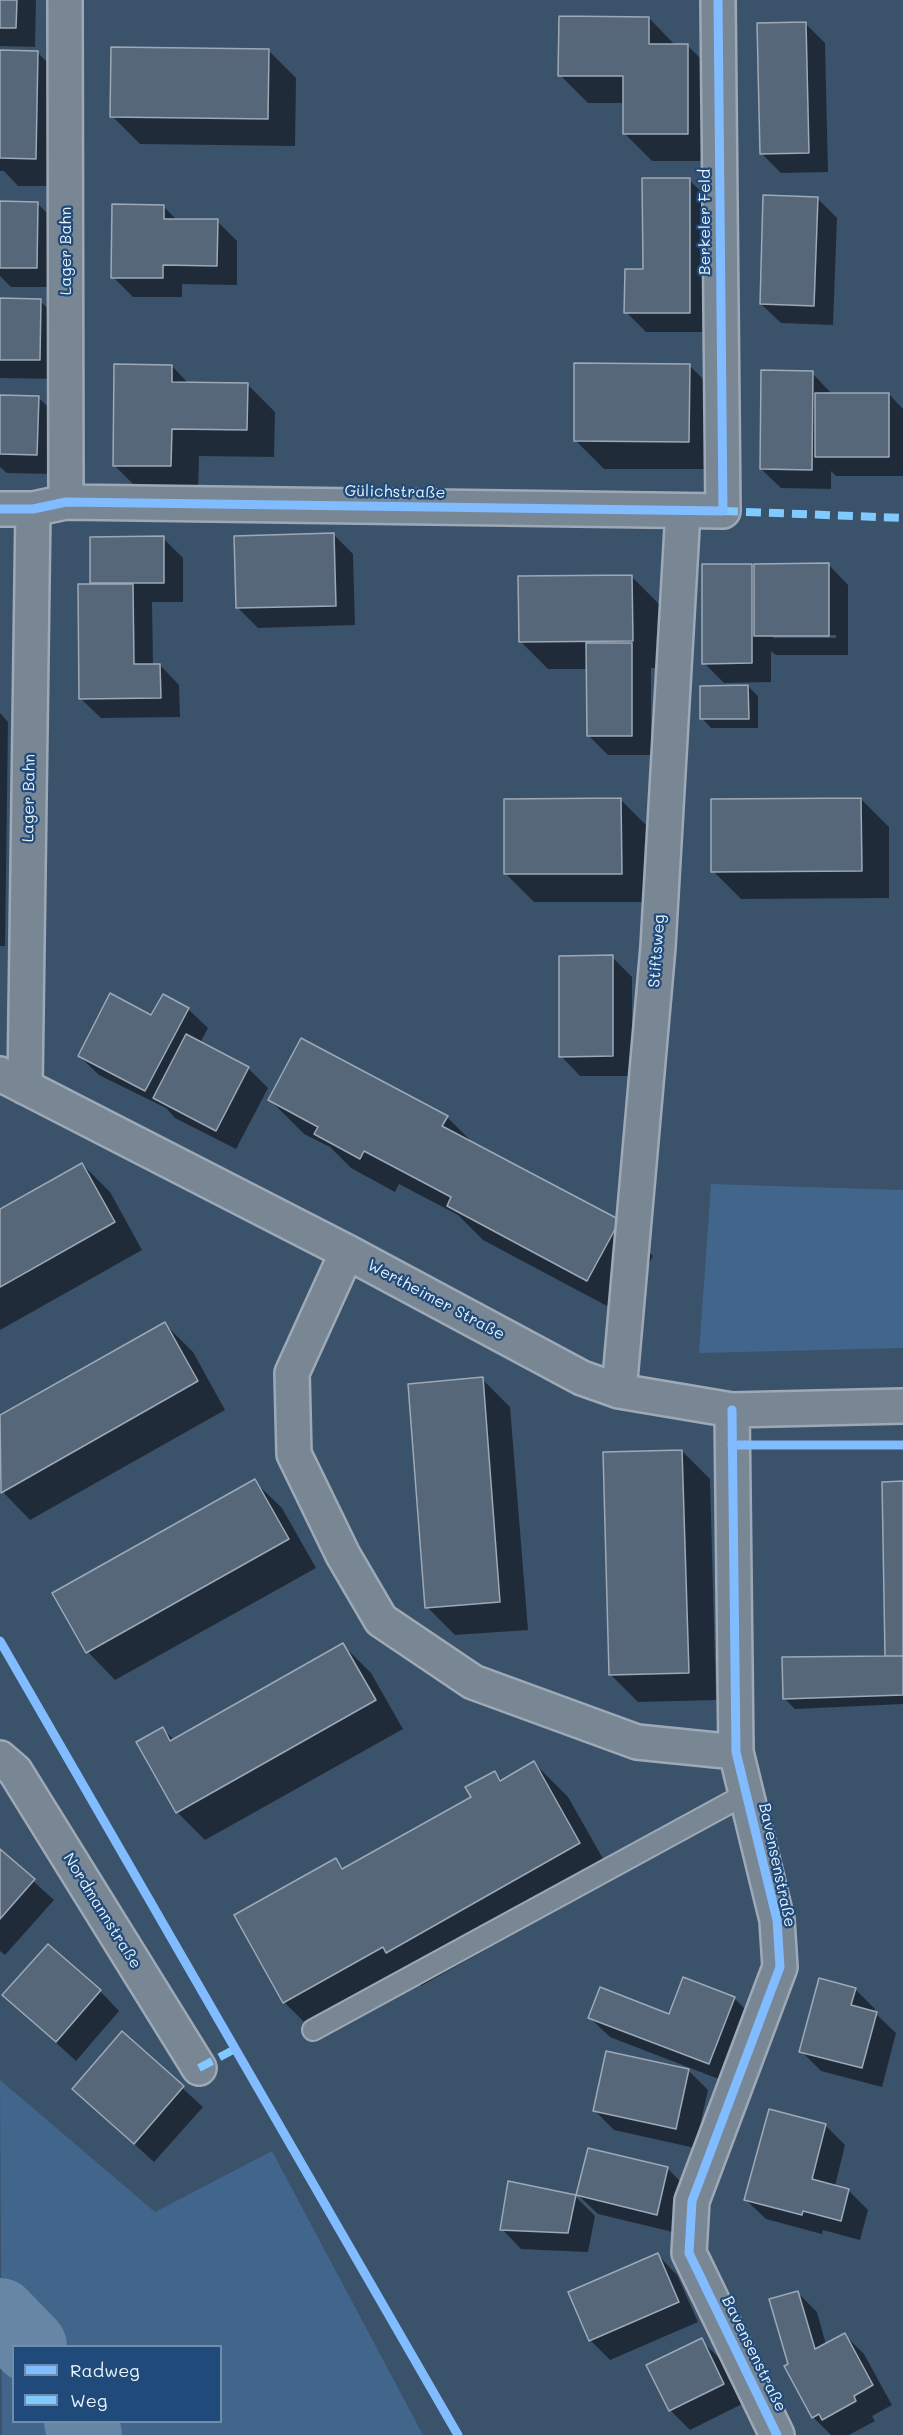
<!DOCTYPE html>
<meta charset="utf-8">
<style>
body{margin:0}
#map{position:relative;width:903px;height:2435px;overflow:hidden;background:#3b526b;font-family:Mali,sans-serif}
canvas{display:block}
.legend{position:absolute;left:12px;top:2345px;width:210px;height:78px;box-sizing:border-box;background:#1f4a7a;border:2px solid #6f8dac;margin:0;padding:8px 10px;list-style:none;font-size:18px;color:#e8f1f8}
.legend li{display:flex;align-items:center;gap:12px;height:30px}
.legend b{width:30px;border:2px solid #6f8dac}
</style>
<div id="map">
<canvas width="903" height="2435"></canvas>
<ul class="legend">
<li><b style="height:8px;background:#80bcff"></b>Radweg</li>
<li><b style="height:8px;background:#80caff"></b>Weg</li>
</ul>
</div>
<script>
const ctx = document.querySelector('canvas').getContext('2d');
ctx.lineJoin = 'round';
function paint(path, color) { ctx.fillStyle = color; ctx.fill(path, 'evenodd'); }
const poly = rows => new Path2D(rows.map(r => 'M' + r).join(''));
function trace(path, color, width, dash) { ctx.strokeStyle = color; ctx.lineWidth = width; ctx.lineCap = dash ? 'butt' : 'round'; ctx.setLineDash(dash || []); ctx.stroke(path); }
function write(font, color, halo, rows, align = 'center') {
  ctx.font = font + ' Mali,sans-serif'; ctx.lineWidth = 4.5; ctx.setLineDash([]); ctx.textBaseline = 'middle'; ctx.strokeStyle = halo; ctx.fillStyle = color; for (const [text, x, y, turn = 0] of rows) {
    ctx.save(); ctx.translate(x, y); ctx.rotate((+turn || 0) * Math.PI / 180); ctx.textAlign = isNaN(turn) ? turn : align; if (halo) ctx.strokeText(text, 0, 0); ctx.fillText(text, 0, 0); ctx.restore();
  }
}
const green = poly([
 [711,1184,903,1190,903,1348,699,1353],
 [0,2080,155,2212,272,2151,423,2435,2,2435],
 [220,2346,220,2422,14,2422,14,2346]
]);
const shadow = poly([
 [0,0,36,0,35,47,0,46],
 [649,18,676,46,687,45,715,73,715,161,652,161,624,133,624,103,588,103,560,75],
 [805,23,825,43,828,172,781,173,762,154],
 [268,50,296,78,295,146,140,144,112,116],
 [0,52,37,52,65,80,63,186,18,186,4,171,0,171],
 [689,180,709,199,709,332,646,332,626,312],
 [817,198,837,218,833,325,781,323,761,304],
 [0,203,37,203,57,223,56,287,11,287,0,276],
 [163,206,178,221,217,221,237,241,237,285,182,284,182,297,133,297,113,277],
 [0,300,40,301,60,320,59,379,0,378],
 [689,365,717,393,717,469,604,469,576,441],
 [172,366,189,384,247,384,275,412,274,457,199,456,198,494,142,493,114,465],
 [812,373,832,394,889,394,903,409,903,476,836,476,831,471,831,489,781,488,761,469],
 [0,397,38,397,58,417,56,474,7,473,0,467],
 [333,534,353,554,355,625,258,628,238,608],
 [92,538,163,538,183,558,183,602,152,602,153,665,160,665,179,685,180,717,101,718,81,699,92,586],
 [751,565,756,570,829,565,848,585,848,655,776,655,771,651,771,682,724,683,704,663],
 [773,635,836,635,836,638,773,638],
 [632,577,660,605,660,668,651,668,651,755,608,755,588,735,588,669,548,669,520,641],
 [748,686,758,696,758,728,711,728,702,718],
 [0,713,8,722,5,946,0,946],
 [861,799,889,827,889,898,741,899,713,871],
 [621,800,649,828,649,902,534,902,506,874],
 [612,957,632,977,632,1076,580,1076,561,1056],
 [188,1009,208,1028,200,1043,248,1068,268,1088,236,1149,175,1118,166,1108,99,1075,79,1056,152,1017],
 [270,1100,447,1117,475,1145,619,1221,653,1256,622,1314,483,1240,458,1215,399,1184,395,1192,351,1168,330,1147,304,1134],
 [82,1164,110,1192,142,1250,0,1330,0,1210],
 [165,1324,193,1352,225,1410,30,1520,0,1489,0,1417],
 [482,1379,510,1407,528,1630,455,1635,427,1607],
 [682,1451,710,1479,716,1700,638,1702,610,1674],
 [254,1481,282,1508,316,1568,115,1680,88,1652,54,1593],
 [903,1483,903,1704,795,1709,785,1699,887,1657],
 [343,1645,371,1673,403,1729,205,1840,177,1812,163,1729,174,1740],
 [534,1763,568,1797,614,1878,421,1986,417,1982,319,2037,284,2002,236,1916,335,1860,344,1869,473,1797,494,1772,503,1781],
 [0,1851,54,1900,5,1955,0,1951],
 [855,1989,875,2009,874,2012,896,2033,882,2087,821,2071,801,2051],
 [100,1991,119,2011,76,2061,4,1995],
 [734,1998,754,2018,729,2083,610,2037,590,2018,670,2016],
 [122,2033,203,2107,154,2162,74,2089],
 [688,2070,708,2090,695,2148,614,2130,594,2110],
 [770,2111,826,2126,845,2145,835,2186,848,2190,868,2210,860,2240,823,2230,822,2234,766,2219,746,2200],
 [589,2150,668,2169,687,2188,677,2233,598,2214,578,2195],
 [576,2197,595,2216,588,2252,521,2249,502,2229],
 [658,2255,677,2275,698,2322,610,2360,590,2340],
 [797,2292,817,2312,826,2345,845,2335,864,2354,892,2405,872,2416,875,2421,849,2435,831,2435,813,2417,790,2364],
 [701,2340,721,2360,742,2404,690,2430,670,2410]
]);
const river = poly([
 [0,2315,30,2346],
 [81,2422,85,2435]
]);
const building = poly([
 [0,0,17,0,16,28,0,28,0,0],
 [559,16,649,17,649,44,688,44,688,134,623,134,623,76,558,76,559,16],
 [806,22,809,153,760,154,757,23,806,22],
 [111,47,269,49,268,119,110,117,111,47],
 [0,50,38,51,36,159,0,158,0,50],
 [642,178,690,178,690,313,624,313,625,269,643,269,642,178],
 [763,195,818,197,814,306,760,304,763,195],
 [0,201,38,202,37,268,0,268,0,201],
 [112,204,164,205,164,219,218,219,217,266,163,265,163,278,111,278,112,204],
 [0,298,41,299,40,360,0,360,0,298],
 [574,363,690,364,689,442,574,441,574,363],
 [114,364,172,365,172,382,248,383,247,430,172,429,171,466,113,466,114,364],
 [761,370,813,371,812,470,760,469,761,370],
 [815,393,889,393,889,457,815,457,815,393],
 [0,395,39,396,37,455,0,454,0,395],
 [334,533,336,606,236,608,234,536,334,533],
 [164,536,164,583,90,583,90,537,164,536],
 [829,563,829,636,754,636,754,564,829,563],
 [702,564,752,564,752,663,702,664,702,564],
 [632,575,633,641,519,642,518,576,632,575],
 [78,584,133,584,134,664,160,664,161,698,79,699,78,584],
 [586,643,632,643,632,736,587,736,586,643],
 [748,685,749,719,700,719,700,686,748,685],
 [621,798,622,874,504,874,504,799,621,798],
 [861,798,862,871,711,872,711,799,861,798],
 [613,955,613,1056,559,1057,559,956,613,955],
 [110,993,151,1015,163,994,189,1008,145,1091,78,1056,110,993],
 [186,1034,249,1067,216,1131,153,1098,186,1034],
 [301,1038,448,1116,442,1126,620,1220,587,1281,447,1206,451,1197,364,1151,360,1159,314,1134,318,1127,268,1100,301,1038],
 [82,1163,115,1222,0,1287,0,1209,82,1163],
 [165,1322,198,1381,1,1493,0,1415,165,1322],
 [483,1377,500,1602,425,1608,408,1384,483,1377],
 [682,1450,689,1673,609,1675,603,1452,682,1450],
 [255,1479,289,1539,86,1653,52,1593,255,1479],
 [903,1481,903,1656,885,1656,882,1482,903,1481],
 [343,1643,376,1700,176,1813,136,1742,163,1727,170,1741,343,1643],
 [885,1656,903,1656,903,1695,783,1699,782,1657,885,1656],
 [534,1761,580,1843,386,1953,383,1947,283,2003,234,1915,336,1858,342,1869,471,1797,465,1787,495,1771,500,1781,534,1761],
 [0,1849,35,1879,0,1919,0,1849],
 [48,1944,101,1990,56,2042,2,1995,48,1944],
 [683,1977,735,1997,709,2064,588,2018,600,1987,669,2014,683,1977],
 [819,1978,856,1988,851,2005,877,2012,862,2068,799,2052,819,1978],
 [122,2031,184,2086,134,2144,72,2089,122,2031],
 [606,2051,689,2069,676,2129,593,2111,606,2051],
 [769,2109,826,2124,812,2179,849,2189,841,2221,803,2211,802,2215,744,2200,769,2109],
 [588,2148,668,2167,657,2215,576,2195,588,2148],
 [508,2181,576,2195,568,2233,500,2230,508,2181],
 [658,2253,679,2302,589,2341,568,2292,658,2253],
 [798,2291,815,2349,845,2333,873,2385,854,2396,856,2401,822,2420,819,2414,812,2418,784,2366,788,2364,769,2299,798,2291],
 [702,2338,724,2384,669,2411,646,2365,702,2338]
]);
const service = poly([
 [313,2030,746,1794]
]);
const minor = poly([
 [65,0,66,502],
 [0,509,33,509,66,502,723,511,718,0],
 [0,1074,347,1252,582,1378,619,1391,732,1410,903,1406],
 [25,1087,33,509],
 [347,1252,292,1373,294,1454,343,1555,381,1620,473,1682,637,1742,736,1752],
 [619,1391,658,947,683,511],
 [732,1410,736,1752,777,1920,780,1967,692,2201,689,2253,777,2435],
 [0,1758,15,1771,199,2068]
]);
const quiet = poly([
 [723,511,903,518],
 [199,2068,235,2049]
]);
const cycleway = poly([
 [0,509,33,509,66,502,723,511,718,0],
 [732,1410,736,1752,777,1920,780,1967,692,2201,689,2253,777,2435],
 [732,1445,903,1445],
 [0,1641,458,2435]
]);
const streetNames = [
 ["Berkeler Feld",705,222,-90],
 ["Lager Bahn",66,251,-90],
 ["Gülichstraße",395,492,1],
 ["Lager Bahn",29,798,-89],
 ["Stiftsweg",657,951,-86],
 ["Wertheimer Straße",436,1300,28],
 ["Bavensenstraße",777,1865,78],
 ["Nordmannstraße",102,1911,58],
 ["Bavensenstraße",754,2354,64]
];
paint(green, '#42658c');
paint(shadow, '#0007');
trace(river, '#6785a4', 74);
paint(building, '#57677a');
trace(building, '#9da9b6', 1.5);
trace(service, '#9da9b6', 24);
trace(minor, '#9da9b6', 38);
trace(service, '#798694', 20);
trace(minor, '#798694', 33);
trace(quiet, '#80caff', 8, [15, 8]);
trace(cycleway, '#80bcff', 9);
write('16px', '#e8f1f8', '#1f4a7a', streetNames);
</script>
